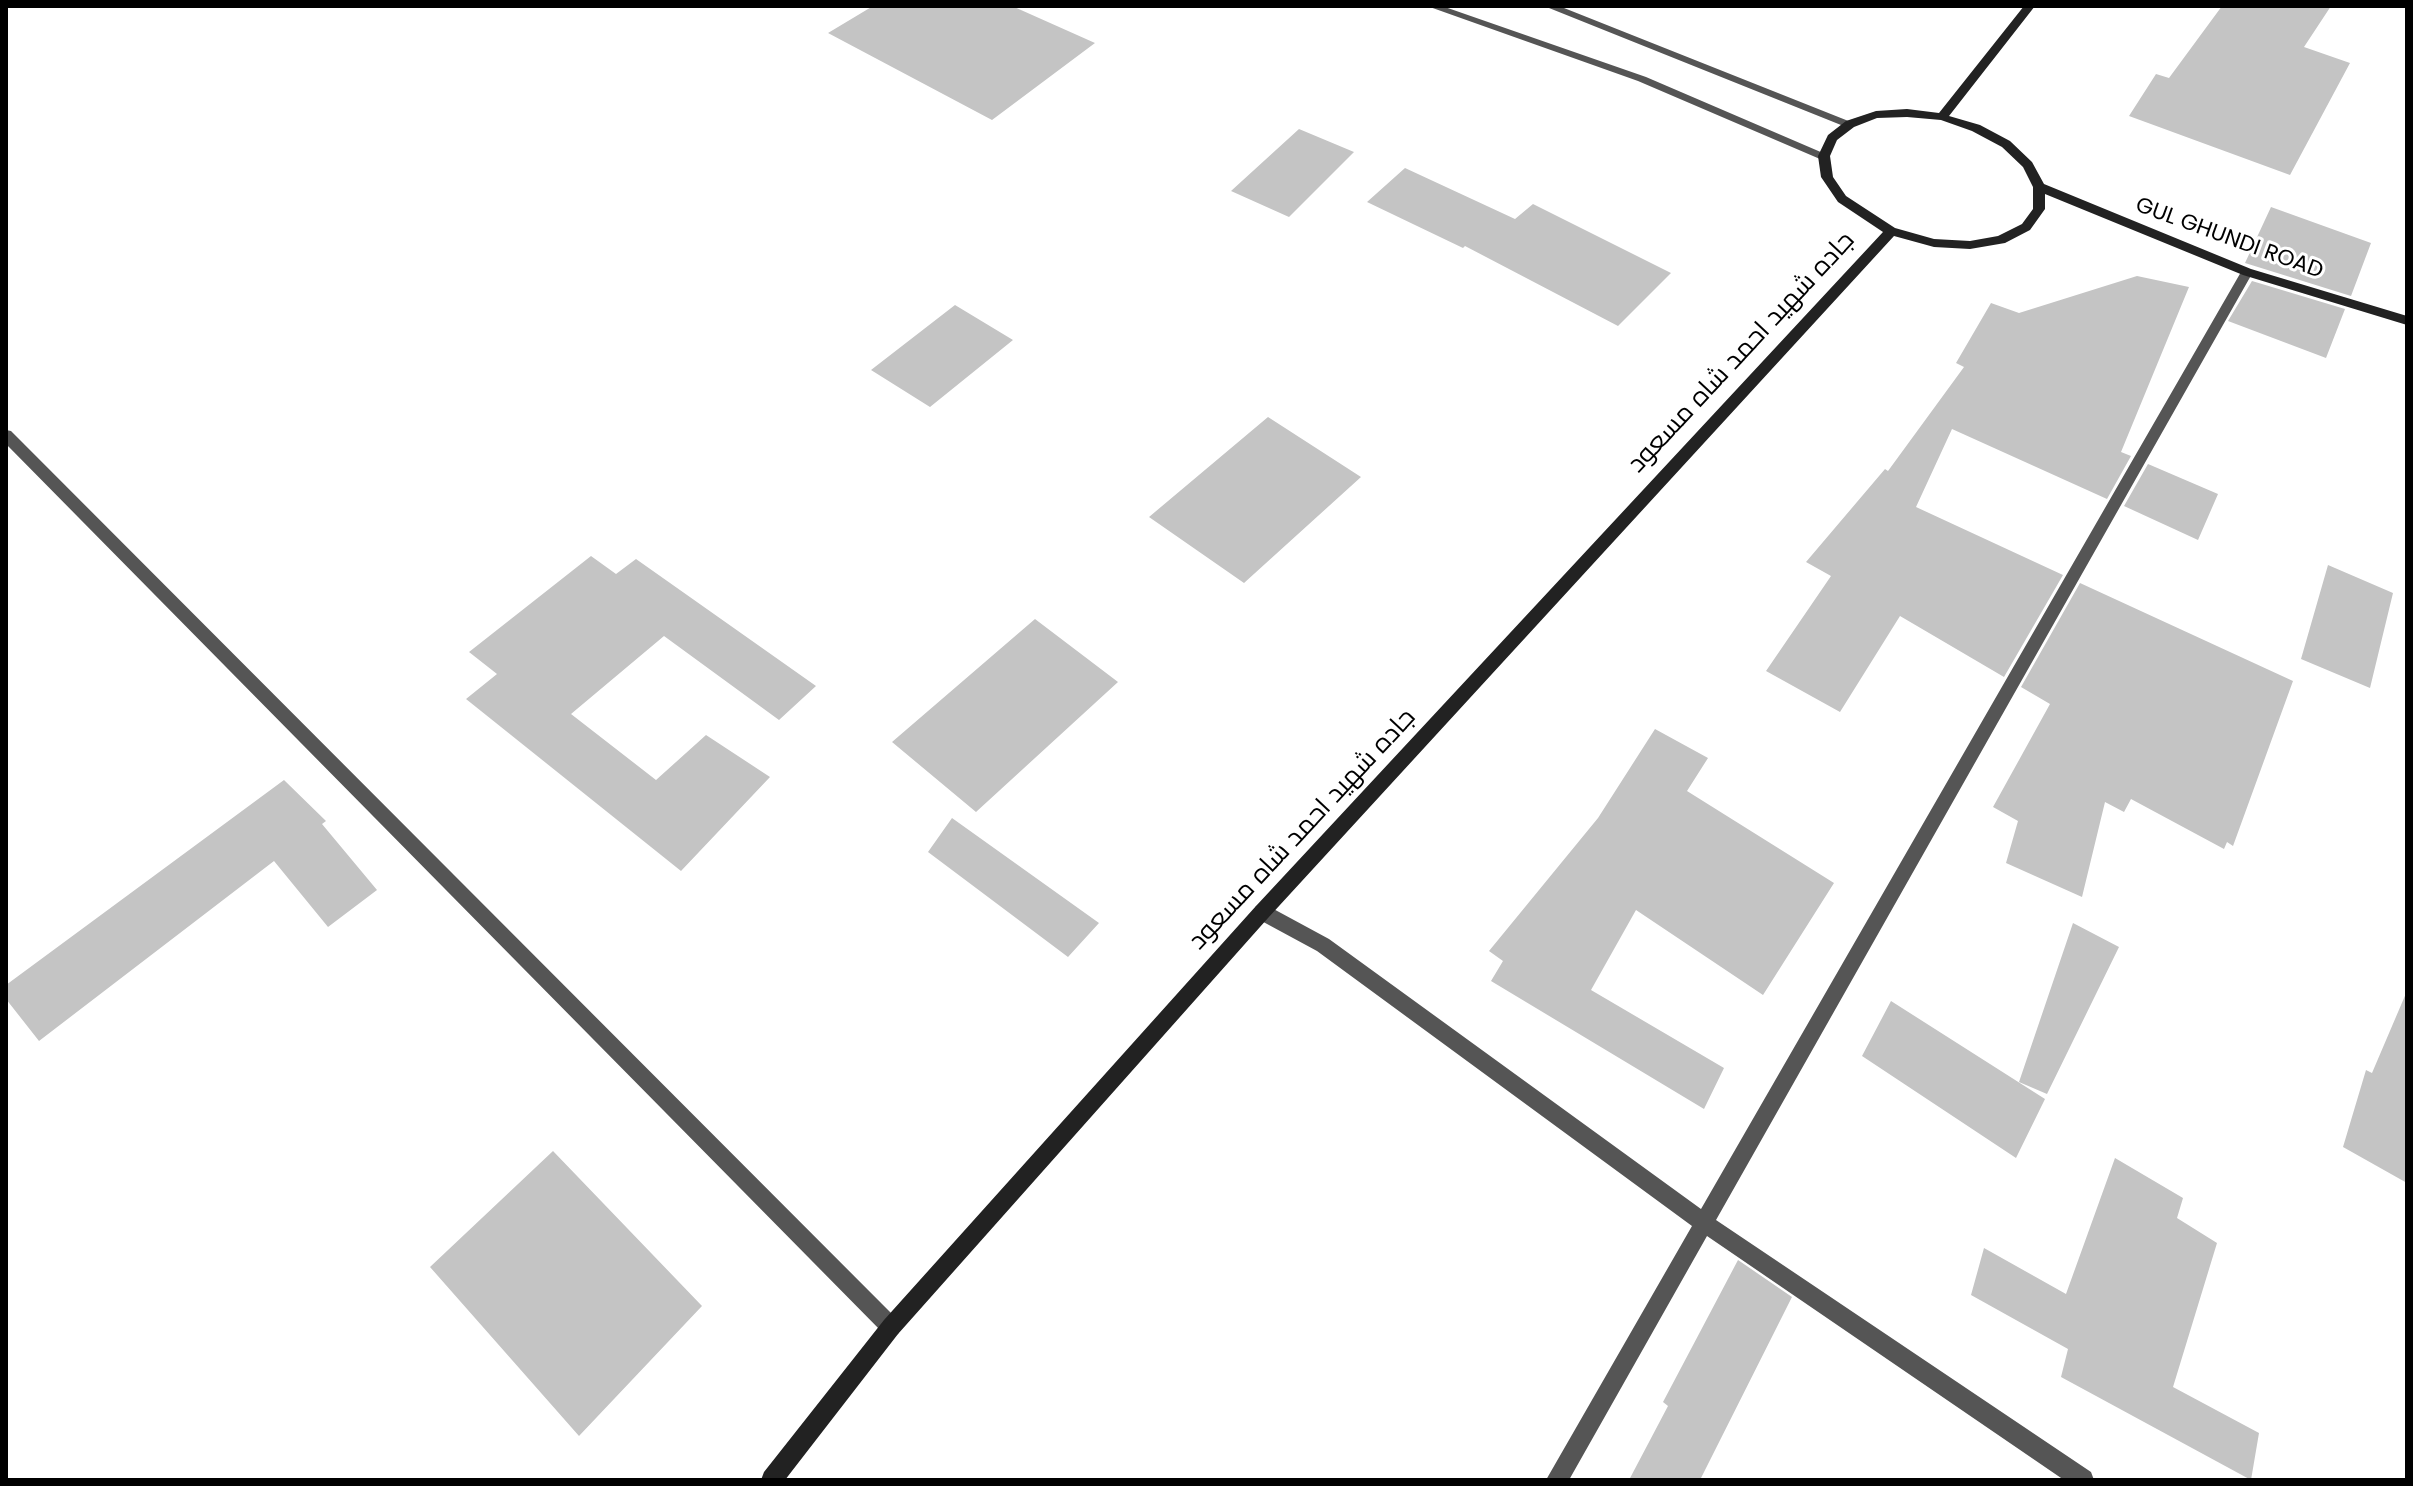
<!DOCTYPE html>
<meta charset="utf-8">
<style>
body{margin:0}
#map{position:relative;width:2413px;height:1486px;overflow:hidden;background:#fff;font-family:Poppins,sans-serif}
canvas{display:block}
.frame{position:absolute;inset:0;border:8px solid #000;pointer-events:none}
</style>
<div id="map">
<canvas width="2413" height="1486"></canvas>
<div class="frame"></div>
</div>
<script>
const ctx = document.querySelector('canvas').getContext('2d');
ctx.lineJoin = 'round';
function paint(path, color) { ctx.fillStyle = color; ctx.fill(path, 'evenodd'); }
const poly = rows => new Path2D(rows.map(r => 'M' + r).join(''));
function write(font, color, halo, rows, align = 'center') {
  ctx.font = font + ' Poppins,Cairo,sans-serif'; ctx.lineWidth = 6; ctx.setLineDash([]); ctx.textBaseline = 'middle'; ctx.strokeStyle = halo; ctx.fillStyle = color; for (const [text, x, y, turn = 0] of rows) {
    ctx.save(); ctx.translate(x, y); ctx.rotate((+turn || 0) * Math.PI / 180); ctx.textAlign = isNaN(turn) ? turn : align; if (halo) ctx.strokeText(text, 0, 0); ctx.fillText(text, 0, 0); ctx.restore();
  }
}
const building = poly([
 [873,6,1012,6,1095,43,992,120,828,33],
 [2222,6,2331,6,2304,47,2350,63,2290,175,2129,116,2156,74,2169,78],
 [1299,129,1354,152,1289,217,1231,191],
 [1405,168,1515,219,1533,204,1671,273,1618,326,1465,246,1463,248,1367,202],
 [2271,207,2371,243,2351,296,2245,263],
 [2137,276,2189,287,2121,452,2131,456,2107,499,1952,429,1916,507,2063,575,2004,677,1900,616,1840,712,1766,671,1831,576,1806,562,1885,469,1888,471,1964,367,1956,363,1991,303,2019,313],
 [2252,281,2345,309,2326,358,2228,321],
 [955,305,1013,340,930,407,871,370],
 [1268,417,1361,477,1244,583,1149,517],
 [2148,464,2218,494,2198,540,2124,506],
 [591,556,616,574,636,559,816,686,779,720,664,636,571,714,656,780,706,735,770,777,681,871,466,699,497,674,469,652],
 [2328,565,2393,593,2370,688,2301,659],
 [2080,583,2293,681,2233,846,2227,842,2224,849,2131,799,2124,812,2105,802,2082,897,2006,863,2018,821,1993,807,2050,704,2021,687],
 [1035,619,1118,682,976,812,892,742],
 [1655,729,1708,758,1687,791,1834,883,1763,995,1636,910,1591,990,1724,1068,1704,1109,1491,981,1503,961,1489,951,1598,818],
 [284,780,326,821,322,824,377,890,328,927,274,861,39,1041,6,999,6,985],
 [952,818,1099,923,1068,957,928,852],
 [2073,923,2119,947,2047,1094,2019,1082],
 [2407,991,2407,1183,2343,1147,2366,1070,2372,1073],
 [1891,1001,2045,1099,2016,1158,1862,1056],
 [553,1151,702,1306,579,1436,430,1267],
 [2115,1158,2183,1198,2177,1218,2217,1243,2173,1387,2259,1433,2251,1480,2061,1377,2068,1349,1971,1295,1984,1248,2066,1294],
 [1738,1260,1792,1297,1700,1480,1629,1480,1668,1406,1663,1402]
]);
const minor = poly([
 [1544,6,1559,6,1856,124,1850,128,1846,127,1544,6],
 [2247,268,2253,272,1716,1220,2091,1472,2094,1480,2064,1480,1707,1236,1569,1480,1546,1480,1692,1226,1317,951,1256,918,1253,912,1256,906,1262,904,1268,906,1329,939,1701,1209,2241,272,2247,268],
 [6,430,11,431,898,1320,901,1327,898,1334,891,1337,884,1334,6,444,6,430]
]);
const tertiary = poly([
 [1427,6,1442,6,1646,77,1830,156,1824,160,1820,159,1638,81,1427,6]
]);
const secondary = poly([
 [2024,6,2035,6,1949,116,1980,125,2010,141,2032,162,2044,184,2251,269,2407,316,2407,325,2243,275,2045,194,2045,209,2030,230,2005,243,1970,249,1934,247,1894,236,1268,918,898,1334,785,1480,761,1480,764,1472,884,1320,1256,906,1883,232,1838,202,1821,177,1818,156,1828,135,1846,121,1876,111,1907,109,1939,113,2024,6],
 [1907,117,1941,120,1972,131,2002,147,2023,167,2033,187,2033,209,2022,224,1998,236,1970,241,1934,239,1895,228,1846,196,1833,177,1830,156,1837,140,1854,127,1877,118,1907,117]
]);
const farStreetnames = [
 ["GUL GHUNDI ROAD",2229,239,20]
];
const streetNames = [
 ["جاده شهيد احمد شاه مسعود",1742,353,-47],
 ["جاده شهيد احمد شاه مسعود",1303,830,-47]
];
paint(building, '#c4c4c4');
paint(minor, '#555');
paint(tertiary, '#555');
paint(secondary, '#222');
write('22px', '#000', '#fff', farStreetnames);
write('26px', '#000', '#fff', streetNames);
</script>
